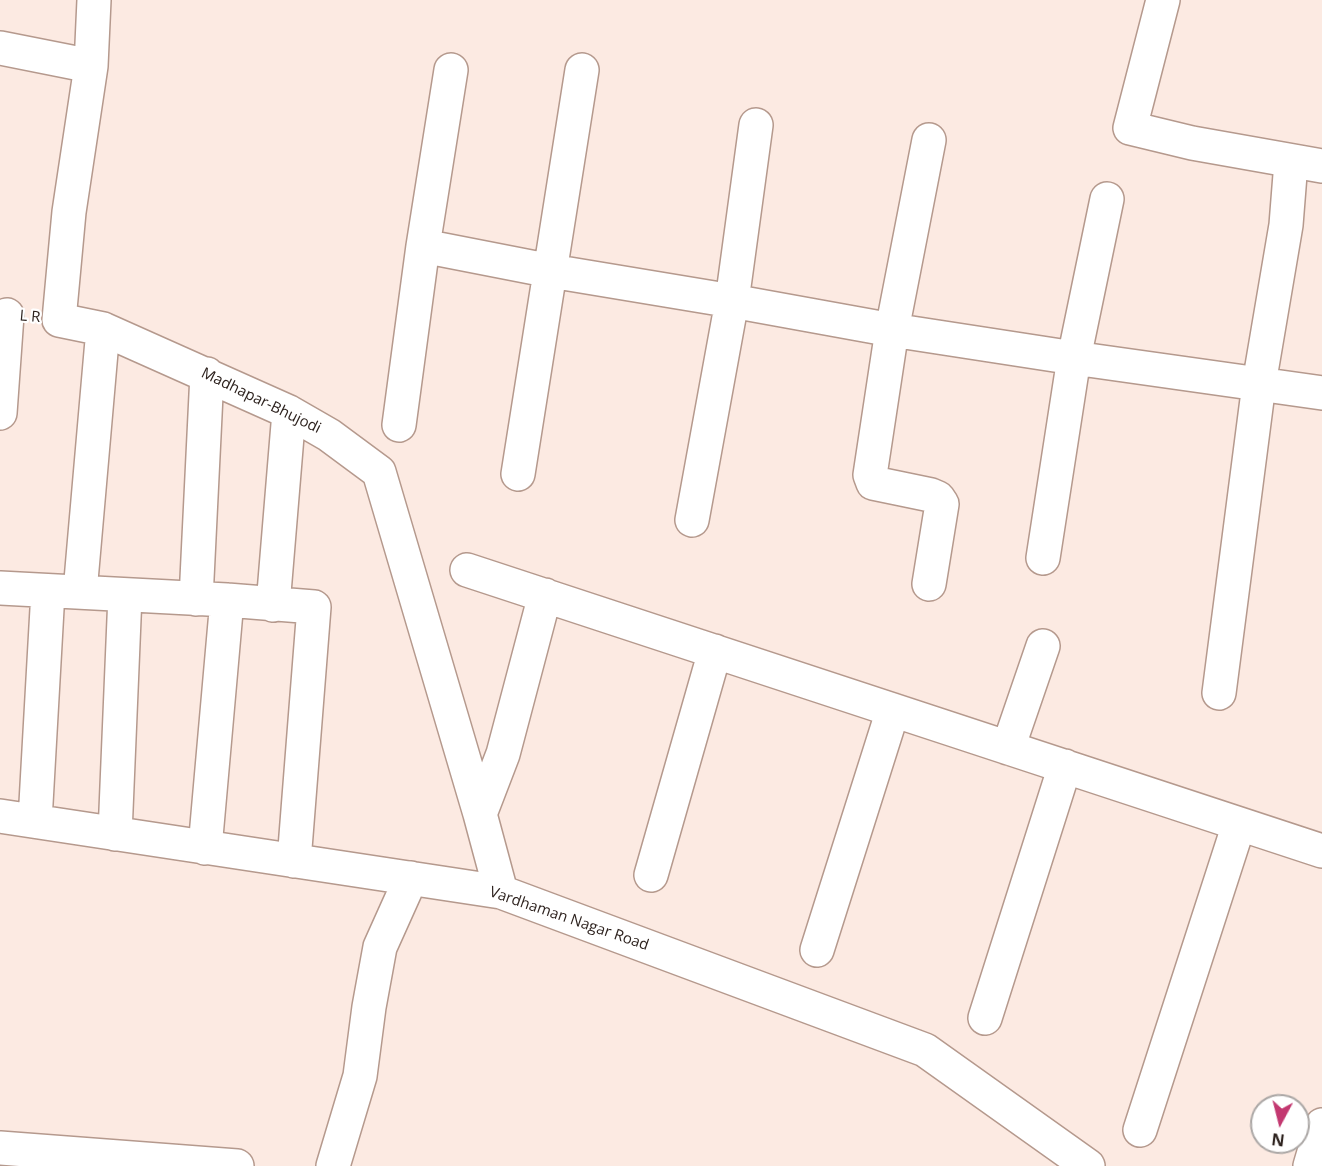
<!DOCTYPE html>
<style>
body{margin:0}
#map{position:relative;width:1322px;height:1166px;overflow:hidden;background:#fceae2;font-family:"Open Sans",sans-serif}
canvas{display:block}
.north{position:absolute;left:1250px;top:1094px;width:60px;height:60px;box-sizing:border-box;background:#fff;border:2px solid #aba7a5;border-radius:50%;rotate:187deg;font-size:16px;font-weight:700;line-height:24px;text-align:center;color:#2e231f}
.north::after{content:'';display:block;margin:auto;width:21px;height:27px;background:#c33870;clip-path:polygon(50% 0,100% 100%,50% 72%,0 100%)}
</style>
<div id="map">
<canvas width="1322" height="1166"></canvas>
<div class="north">N</div>
</div>
<script>
const ctx = document.querySelector('canvas').getContext('2d');
ctx.lineJoin = 'round';
const poly = rows => new Path2D(rows.map(r => 'M' + r).join(''));
function trace(path, color, width, dash) { ctx.strokeStyle = color; ctx.lineWidth = width; ctx.lineCap = dash ? 'butt' : 'round'; ctx.setLineDash(dash || []); ctx.stroke(path); }
function write(font, color, halo, rows, align = 'center') {
  ctx.font = font + ' "Open Sans",sans-serif'; ctx.lineWidth = 4.5; ctx.setLineDash([]); ctx.textBaseline = 'middle'; ctx.strokeStyle = halo; ctx.fillStyle = color; for (const [text, x, y, turn = 0] of rows) {
    ctx.save(); ctx.translate(x, y); ctx.rotate((+turn || 0) * Math.PI / 180); ctx.textAlign = isNaN(turn) ? turn : align; if (halo) ctx.strokeText(text, 0, 0); ctx.fillText(text, 0, 0); ctx.restore();
  }
}
const minor = poly([
 [94,0,91,66,69,212,59,320,103,329,289,412,329,435,379,472,480,814,501,892],
 [1163,0,1130,128,1192,143,1322,166],
 [0,48,91,66],
 [929,140,892,330,870,475,873,483,931,495,938,498,942,504,929,584],
 [423,246,551,271,732,301,892,330,1074,358,1322,393],
 [0,413,7,315],
 [399,425,423,246,451,70],
 [518,474,582,70],
 [692,520,732,301,756,125],
 [1043,558,1074,358,1107,199],
 [467,570,1322,851],
 [0,588,227,600,314,607,294,861],
 [80,592,103,329],
 [196,599,207,374],
 [273,605,289,412],
 [1219,693,1259,384,1286,225,1291,162],
 [1008,748,1043,646],
 [480,814,503,754,545,595],
 [0,816,501,892,925,1050,1088,1166],
 [35,821,48,591],
 [115,834,125,595],
 [205,848,227,600],
 [651,875,715,651],
 [817,950,893,710],
 [985,1018,1065,766],
 [1140,1130,1239,824],
 [0,1148,237,1166],
 [333,1166,360,1076,369,1007,380,947,411,878],
 [1310,1166,1322,1125]
]);
const streetNames = [
 ["L R",30,317,5],
 ["Madhapar-Bhujodi",261,401,26],
 ["Vardhaman Nagar Road",569,919,19]
];
trace(minor, '#b5998d', 36);
trace(minor, '#fff', 33);
write('15px', '#2e231f', '#fff', streetNames);
</script>
